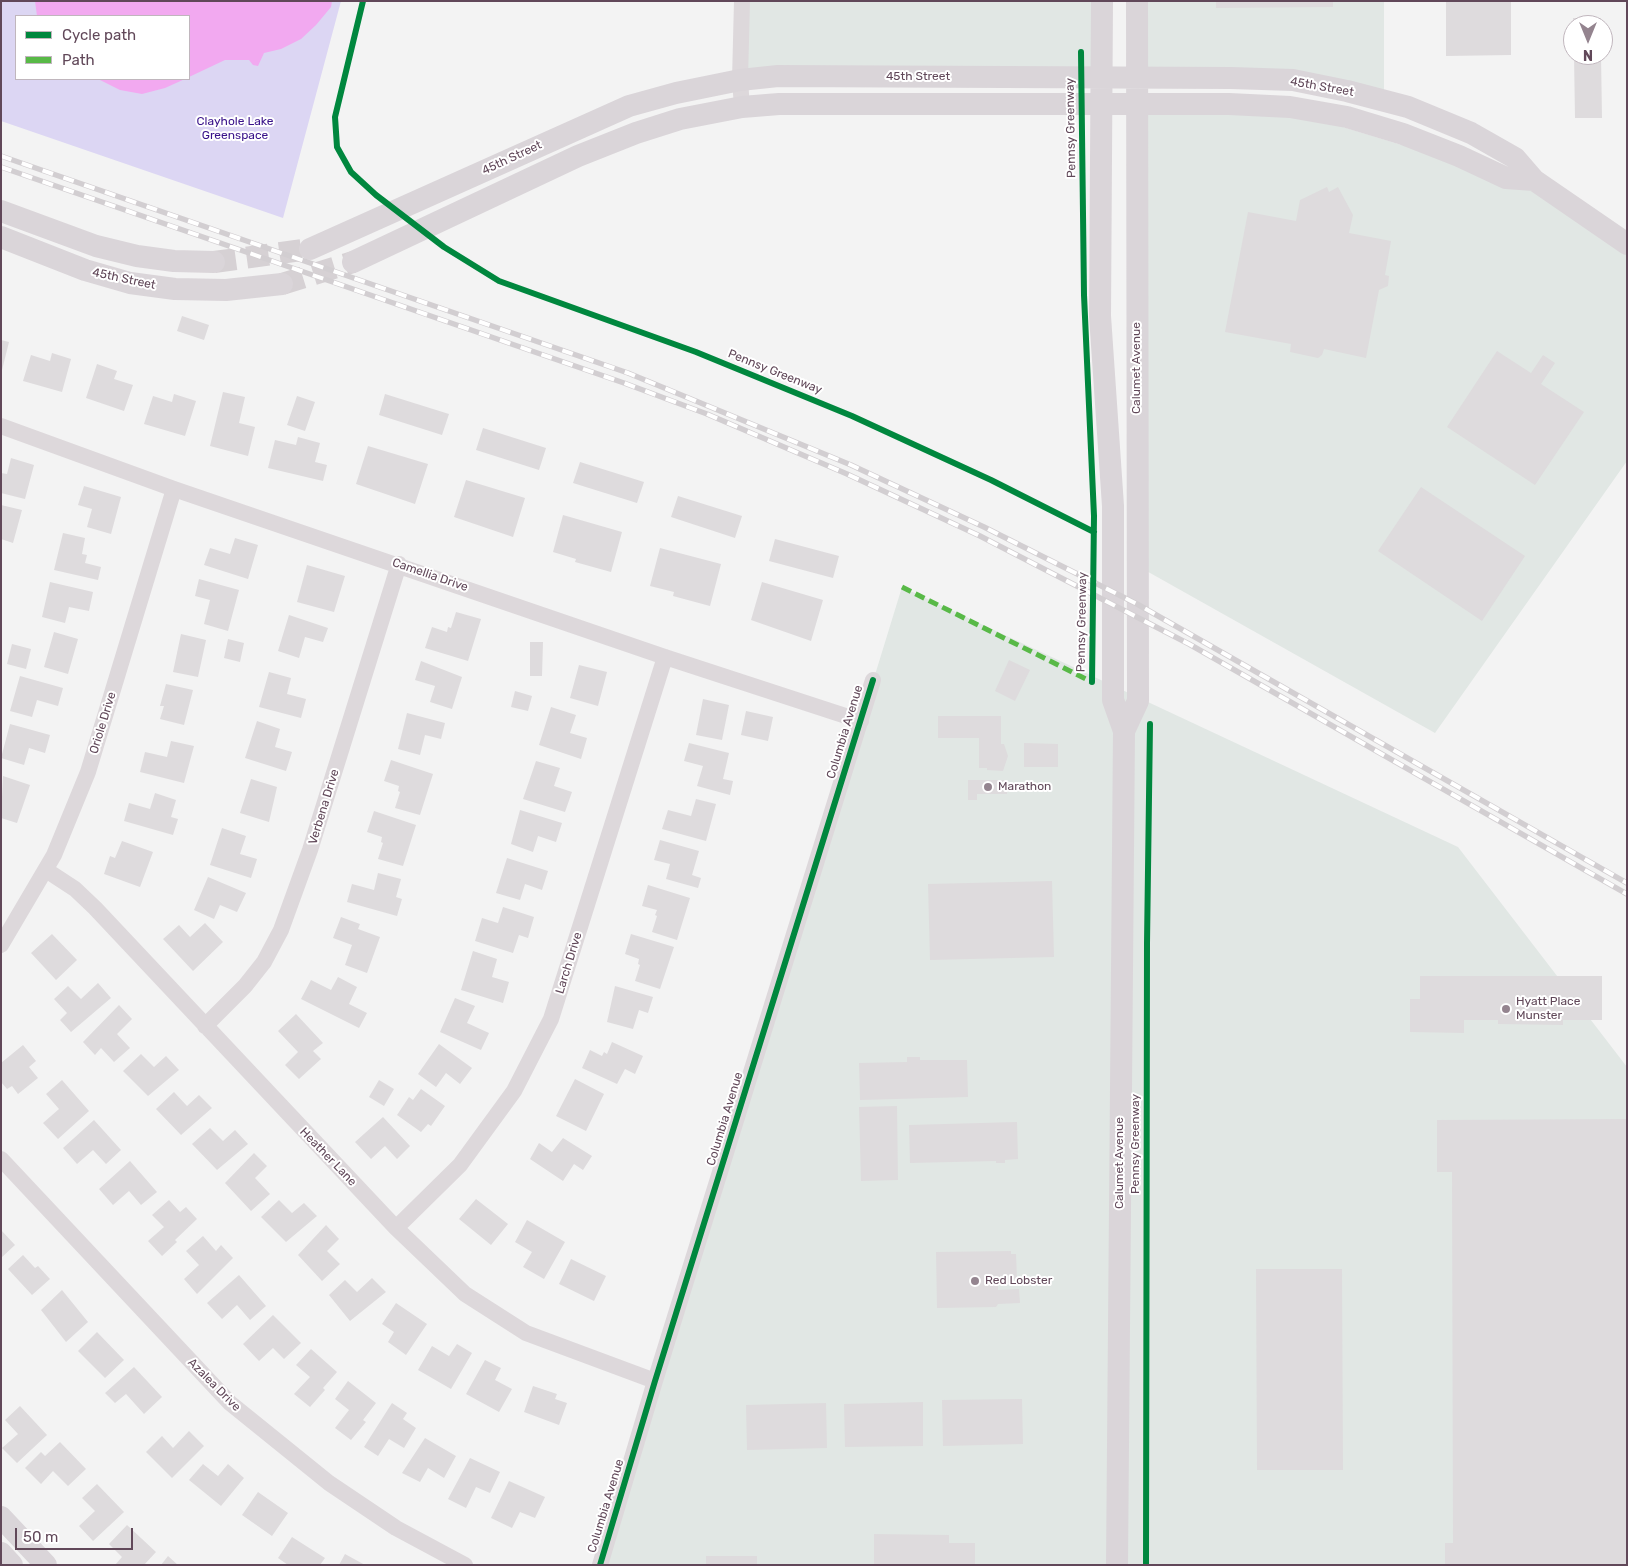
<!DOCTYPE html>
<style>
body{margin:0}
#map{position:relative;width:1628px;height:1566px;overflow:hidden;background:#f3f3f3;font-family:Rubik,sans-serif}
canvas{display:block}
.frame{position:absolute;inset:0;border:2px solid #614859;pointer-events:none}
.legend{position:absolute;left:15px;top:15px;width:175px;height:65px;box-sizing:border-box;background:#fff;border:1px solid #c0b6bd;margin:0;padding:6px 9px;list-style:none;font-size:15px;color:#614859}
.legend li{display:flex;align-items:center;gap:10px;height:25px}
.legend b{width:25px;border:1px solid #c0b6bd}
.north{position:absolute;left:1563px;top:15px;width:50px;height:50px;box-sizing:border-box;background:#fff;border:1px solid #c0b6bd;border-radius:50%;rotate:180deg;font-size:14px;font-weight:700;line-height:20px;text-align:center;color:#614859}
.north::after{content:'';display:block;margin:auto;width:18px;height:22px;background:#94848f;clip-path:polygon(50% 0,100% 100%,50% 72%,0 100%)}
.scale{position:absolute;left:15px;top:1528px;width:118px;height:22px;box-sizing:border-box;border:2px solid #614859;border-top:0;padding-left:6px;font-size:15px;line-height:18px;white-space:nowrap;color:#614859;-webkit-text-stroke:4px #fff;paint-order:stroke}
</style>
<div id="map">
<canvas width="1628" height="1566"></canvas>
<div class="frame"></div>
<ul class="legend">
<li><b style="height:6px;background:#00873e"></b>Cycle path</li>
<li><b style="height:6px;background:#58b947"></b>Path</li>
</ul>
<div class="north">N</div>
<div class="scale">50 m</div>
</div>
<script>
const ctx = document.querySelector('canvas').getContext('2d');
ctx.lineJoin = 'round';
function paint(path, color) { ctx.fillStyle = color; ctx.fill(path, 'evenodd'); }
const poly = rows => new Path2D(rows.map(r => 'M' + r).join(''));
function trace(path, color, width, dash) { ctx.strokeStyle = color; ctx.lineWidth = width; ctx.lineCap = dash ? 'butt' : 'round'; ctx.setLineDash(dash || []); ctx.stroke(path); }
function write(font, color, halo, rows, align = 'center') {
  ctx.font = font + ' Rubik,sans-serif'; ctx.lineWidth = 4; ctx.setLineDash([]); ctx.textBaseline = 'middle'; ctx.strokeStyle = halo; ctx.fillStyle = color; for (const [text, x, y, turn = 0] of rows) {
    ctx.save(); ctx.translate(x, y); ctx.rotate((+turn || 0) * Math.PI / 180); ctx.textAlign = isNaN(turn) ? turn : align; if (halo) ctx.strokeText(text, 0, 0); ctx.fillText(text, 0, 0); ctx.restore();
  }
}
const commercial = poly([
 [741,1,1099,1,1099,74,742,76],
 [1142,1,1384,1,1384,94,1142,71],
 [1142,109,1291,111,1532,185,1627,250,1627,461,1435,733,1143,569],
 [902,587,1458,847,1627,1067,1627,1565,601,1565]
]);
const green = poly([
 [1,1,341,1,283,218,1,121],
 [16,16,189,16,189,79,16,79]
]);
const water = poly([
 [35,1,332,1,331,7,316,25,301,39,281,49,264,53,258,66,253,65,249,60,225,60,189,77,189,16,37,16],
 [98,79,185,79,165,88,142,94,120,90]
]);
const building = poly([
 [1216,1,1333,1,1333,7,1216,8],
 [1446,1,1511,1,1511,55,1446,56],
 [1573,18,1601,18,1601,25,1573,25],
 [1574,55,1601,55,1602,118,1575,118],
 [1327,187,1329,192,1338,187,1353,215,1349,233,1391,241,1385,275,1389,276,1388,286,1379,290,1366,358,1324,349,1322,355,1318,358,1290,352,1291,344,1225,332,1248,212,1296,221,1300,200],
 [182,316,209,325,204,340,177,331],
 [1,340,9,342,2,370,1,370],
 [1497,351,1531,373,1543,355,1555,363,1541,384,1584,412,1535,485,1447,427],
 [52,353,71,359,62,392,23,381,31,355,50,361],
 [97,364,117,371,114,379,133,385,124,411,86,398],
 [223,392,245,397,239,423,255,427,248,456,210,446],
 [174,394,196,401,185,436,144,424,153,396,172,402],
 [385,394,449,414,442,435,379,415],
 [297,396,315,402,305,431,287,425],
 [483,428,546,448,539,470,476,450],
 [298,437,320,443,315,462,327,465,323,481,268,468,275,440,296,445],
 [368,446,428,464,415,504,356,484],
 [11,458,34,465,25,499,1,493,1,473,7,474],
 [580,462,644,482,637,503,573,483],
 [466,480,525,498,513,537,454,517],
 [84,486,121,497,111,534,87,527,92,509,78,505],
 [1421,487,1525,556,1482,621,1378,551],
 [678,496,742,516,735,538,671,517],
 [1,505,22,510,13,543,1,539],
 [563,515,622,532,611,572,575,562,576,559,553,552],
 [63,533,85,538,82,554,87,555,85,563,101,567,98,580,54,570],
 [235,538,258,545,248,579,204,565,210,548,230,554],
 [775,539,839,556,833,578,769,561],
 [660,548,721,564,710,606,673,596,674,592,650,586],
 [307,565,345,576,334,612,297,602],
 [199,579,239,590,228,631,204,624,210,600,195,596],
 [50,582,93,592,89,611,69,607,65,623,42,617],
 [762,582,823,600,811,641,751,620],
 [456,612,481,619,468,661,425,648,432,627,447,632,448,627,451,628],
 [289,615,328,628,323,642,305,637,299,658,278,651],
 [54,632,78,639,68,674,44,667],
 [181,634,206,640,198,677,173,672],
 [228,639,244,643,240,662,224,658],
 [530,642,543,642,542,676,530,676],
 [12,644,31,649,26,669,7,664],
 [1009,660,1030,670,1015,701,995,691],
 [421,661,462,677,452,709,430,702,435,686,415,680],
 [579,665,607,672,598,706,570,698],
 [269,672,291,678,287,694,306,699,301,718,259,707],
 [20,676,63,688,58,706,37,700,32,717,10,711],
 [166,684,193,690,184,725,160,719,164,706,160,706],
 [515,691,532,696,528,711,511,707],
 [703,699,729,705,722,740,696,735],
 [551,707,576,715,570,733,587,738,581,759,539,745],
 [746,711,773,717,768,741,741,735],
 [407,713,445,723,441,739,425,735,420,755,398,749],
 [938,716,1001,716,1001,744,1004,744,1008,756,1003,771,987,770,987,768,979,768,979,738,938,738],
 [257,721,280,729,275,747,292,752,286,771,245,758],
 [10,724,50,735,45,753,29,748,24,765,1,758],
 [171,741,194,746,184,783,140,772,145,752,167,757],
 [689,743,729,753,723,779,733,781,730,795,697,786,703,766,684,761],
 [1024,743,1058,744,1058,767,1024,767],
 [391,760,433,774,420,815,395,808,400,792,398,791,399,786,384,781],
 [536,761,560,768,554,786,572,792,565,812,523,799],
 [3,776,30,785,17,823,1,818],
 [251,779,277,787,269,822,240,813],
 [968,780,1007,780,1007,794,977,794,977,800,968,800],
 [155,793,176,800,171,817,178,819,173,835,124,821,129,803,150,809],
 [696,799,716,804,706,841,662,829,668,810,691,816],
 [520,810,562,823,556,842,538,836,533,852,511,844],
 [374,811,416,825,403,866,378,859,383,843,381,842,382,837,367,832],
 [222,828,246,836,240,854,257,859,251,878,210,865],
 [660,840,699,851,692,875,701,878,698,888,666,879,670,864,654,860],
 [122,841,153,852,140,887,104,874,110,856,115,858],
 [507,858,548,871,542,890,525,884,520,900,496,893],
 [378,873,401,879,396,897,402,899,397,916,347,902,352,884,374,890],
 [208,877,246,893,237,912,220,905,214,919,194,910],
 [1052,881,1054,957,930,960,928,884],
 [648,885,690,898,677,940,652,932,657,916,655,915,657,910,642,906],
 [503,907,534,917,528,938,519,935,513,953,475,941,482,918,498,923],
 [341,917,360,924,358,929,380,937,367,973,345,965,352,945,333,938],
 [205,923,223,942,193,971,163,939,179,925,190,937],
 [52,934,77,960,56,980,31,953],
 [631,934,674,947,660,989,635,981,640,965,638,964,639,959,625,954],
 [473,951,497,959,492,977,509,982,503,1003,461,990],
 [1420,976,1602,976,1602,1020,1563,1020,1563,1025,1498,1024,1498,1020,1464,1020,1464,1033,1410,1032,1410,999,1420,999],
 [338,977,357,987,349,1004,367,1013,359,1028,301,999,311,980,331,990],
 [98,983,111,998,71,1032,60,1020,67,1013,54,999,68,986,81,999],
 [615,986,653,997,648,1013,639,1010,633,1029,607,1022],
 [455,998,475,1006,467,1023,489,1033,481,1050,440,1032],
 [119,1005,132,1019,117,1034,130,1048,114,1062,101,1048,95,1055,83,1042],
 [296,1014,323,1043,313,1051,321,1059,299,1079,285,1065,298,1052,278,1031],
 [612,1042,643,1056,635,1074,625,1069,617,1084,582,1068,590,1050,602,1056,604,1052,607,1054],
 [439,1044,472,1068,460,1084,446,1073,436,1087,418,1074],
 [23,1045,36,1061,29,1067,38,1078,18,1094,12,1086,7,1089,1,1082,1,1063],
 [141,1054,154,1067,166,1056,179,1070,148,1096,123,1071],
 [907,1057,920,1057,920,1060,967,1060,968,1097,860,1100,859,1063,907,1062],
 [575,1079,604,1094,586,1131,556,1116],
 [62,1080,89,1111,58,1139,43,1123,59,1109,46,1094],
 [379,1080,394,1089,384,1106,369,1097],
 [421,1089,445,1106,431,1126,428,1124,421,1132,397,1115,409,1097,413,1100],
 [174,1092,187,1106,199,1095,212,1108,181,1135,156,1109],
 [897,1106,898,1180,861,1181,859,1107],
 [383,1117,410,1146,397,1159,385,1146,371,1159,355,1142],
 [1627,1119,1627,1565,1445,1565,1445,1543,1453,1543,1452,1172,1437,1172,1437,1120],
 [94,1120,121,1150,106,1164,93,1150,77,1164,63,1148],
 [1017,1122,1018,1159,1005,1160,1005,1163,996,1163,996,1161,910,1163,909,1125],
 [210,1128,223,1141,235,1130,248,1144,217,1170,192,1144],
 [563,1138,592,1156,583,1170,574,1164,563,1181,530,1159,539,1143,552,1152],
 [254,1153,267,1166,255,1178,270,1194,251,1211,225,1183],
 [130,1161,157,1192,141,1205,129,1191,113,1205,99,1189],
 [476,1199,508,1224,491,1245,459,1219],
 [169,1200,180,1212,186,1207,197,1219,175,1240,177,1242,162,1256,148,1241,164,1227,152,1215],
 [279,1200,292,1213,304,1203,317,1216,286,1242,261,1217],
 [527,1220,565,1242,544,1279,523,1267,532,1252,515,1242],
 [326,1225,339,1239,327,1251,340,1264,322,1281,298,1255],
 [1,1230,15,1245,1,1258],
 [203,1236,216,1251,221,1245,233,1258,197,1294,184,1279,199,1265,186,1251],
 [1011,1251,1011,1254,1016,1254,1017,1279,1014,1279,1014,1283,998,1283,998,1290,1019,1289,1020,1303,998,1304,996,1307,937,1308,936,1252],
 [23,1255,35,1268,38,1266,50,1279,32,1295,8,1269],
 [571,1259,606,1276,594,1301,559,1284],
 [1256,1269,1342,1269,1343,1470,1257,1470],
 [239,1275,266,1306,250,1320,237,1305,222,1319,207,1303],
 [372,1278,386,1292,350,1321,329,1295,345,1280,357,1292],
 [62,1290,88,1322,66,1342,41,1310],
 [396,1303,427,1324,406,1355,388,1342,394,1332,382,1324],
 [273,1315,301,1343,284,1359,273,1348,259,1361,243,1344],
 [97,1332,124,1360,105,1378,78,1351],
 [457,1344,472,1353,451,1389,418,1370,432,1346,449,1356],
 [311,1349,337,1372,323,1388,325,1390,310,1407,294,1394,310,1377,296,1365],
 [485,1360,501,1368,495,1380,512,1389,499,1412,466,1394],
 [134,1367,162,1397,144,1414,126,1394,115,1403,105,1393],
 [348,1381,376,1403,363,1420,366,1422,351,1440,335,1428,349,1410,335,1399],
 [533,1386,557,1394,555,1399,567,1403,559,1425,524,1412],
 [1022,1399,1023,1444,943,1446,942,1400],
 [923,1402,923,1446,845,1447,844,1404],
 [392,1403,407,1413,403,1419,416,1428,404,1448,389,1439,378,1456,364,1447],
 [826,1403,827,1448,747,1450,746,1405],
 [20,1406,47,1435,17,1463,2,1448,18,1434,5,1420],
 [189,1431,204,1446,172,1478,146,1452,162,1436,173,1448],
 [425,1438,456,1456,444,1478,428,1468,420,1482,402,1473],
 [60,1442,86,1469,68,1486,53,1471,41,1484,25,1468,41,1452,45,1456],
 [470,1458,500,1472,490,1493,476,1487,466,1508,448,1499],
 [203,1464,218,1476,228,1464,244,1478,221,1506,189,1480],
 [509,1481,545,1497,535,1518,520,1512,512,1528,491,1518],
 [97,1484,124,1512,93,1541,79,1526,95,1511,82,1498],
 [258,1492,288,1513,272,1536,242,1515],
 [127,1525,156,1552,144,1565,115,1565,122,1557,109,1544],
 [874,1534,949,1535,949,1543,975,1543,975,1565,874,1565],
 [292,1537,325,1558,320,1565,288,1565,278,1558],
 [345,1554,365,1565,339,1565],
 [168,1556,178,1565,161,1565],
 [706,1556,757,1556,757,1565,706,1565]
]);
const secondaryTunnel = poly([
 [214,262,310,249],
 [282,284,353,262]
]);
const street = poly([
 [742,1,740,80,742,107],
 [1,426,174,489,665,657,861,721],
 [46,870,75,889,95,908,396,1228,465,1294,526,1333,655,1381],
 [1,945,54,855,88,772,174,489],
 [205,1026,245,986,264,962,281,930,310,850,399,564],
 [1,1159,230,1403,329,1483,396,1528,465,1565],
 [396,1228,460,1165,514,1091,551,1019,665,657],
 [600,1565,655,1381,873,680]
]);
const secondary = poly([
 [1102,1,1100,316,1113,506,1113,700,1124,731,1117,1565],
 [1,211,96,246,137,256,174,261,214,262],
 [1,237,85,270,130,283,175,289,226,290,282,284],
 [310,249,629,106,676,93,740,80,778,76,1231,78,1293,80,1347,91,1408,107,1471,133,1515,158,1534,180,1627,244],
 [353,262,578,156,636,133,680,119,742,107,779,104,1229,104,1290,107,1347,117,1403,134,1459,156,1506,178,1534,180],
 [1124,731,1138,701,1137,1],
 [1,1517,46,1565],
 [1,1553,12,1565]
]);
const rail = poly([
 [1,156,628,373,851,465,984,527,1137,604,1627,883],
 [1,167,624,383,707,414,847,474,980,536,1189,644,1627,894]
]);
const quiet = poly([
 [902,587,1092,682]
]);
const cycleway = poly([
 [363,1,335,117,337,147,351,172,376,195,444,247,499,281,696,352,852,416,991,480,1094,532],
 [1081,52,1084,295,1094,516,1092,682],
 [600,1565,655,1381,873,680],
 [1146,1565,1147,943,1150,724]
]);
const markers = [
 [988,787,5,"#94848f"],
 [1506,1009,5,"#94848f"],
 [975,1281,5,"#94848f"]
];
const streetNames = [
 ["45th Street",918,77],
 ["45th Street",1322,87,10],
 ["Pennsy Greenway",1071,128,-91],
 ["45th Street",512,158,-25],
 ["45th Street",124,279,12],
 ["Calumet Avenue",1137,368,-90],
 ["Pennsy Greenway",775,372,22],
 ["Camellia Drive",430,575,19],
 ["Pennsy Greenway",1082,622,-89],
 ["Oriole Drive",103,723,-73],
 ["Columbia Avenue",845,732,-73],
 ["Verbena Drive",324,807,-73],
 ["Larch Drive",569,963,-73],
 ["Columbia Avenue",725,1119,-73],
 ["Pennsy Greenway",1136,1144,-90],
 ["Heather Lane",328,1157,46],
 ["Calumet Avenue",1120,1163,-90],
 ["Azalea Drive",214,1385,45],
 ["Columbia Avenue",606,1506,-73]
];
const parkNames = [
 ["Clayhole Lake",235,122],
 ["Greenspace",235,136]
];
const poiNames = [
 ["Marathon",998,787],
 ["Hyatt Place",1516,1002],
 ["Munster",1516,1016],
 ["Red Lobster",985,1281]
];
paint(commercial, '#e1e7e4');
paint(green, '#dcd6f3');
paint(water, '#f2a9f0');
paint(building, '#dedbdd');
trace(secondaryTunnel, '#d6d1d4', 22, [22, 11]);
trace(street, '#ddd8db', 16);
trace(secondary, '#dad5d9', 22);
trace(rail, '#d2ced1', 5.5);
trace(rail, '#fff', 4, [11]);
trace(quiet, '#58b947', 5, [10, 5]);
trace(cycleway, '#00873e', 6);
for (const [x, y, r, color] of markers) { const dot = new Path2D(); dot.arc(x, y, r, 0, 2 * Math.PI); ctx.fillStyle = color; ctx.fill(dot); trace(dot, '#fff', 2); }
write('12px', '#614859', '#fff', streetNames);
write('12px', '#381189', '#fff', parkNames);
write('12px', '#614859', '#fff', poiNames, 'left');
</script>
